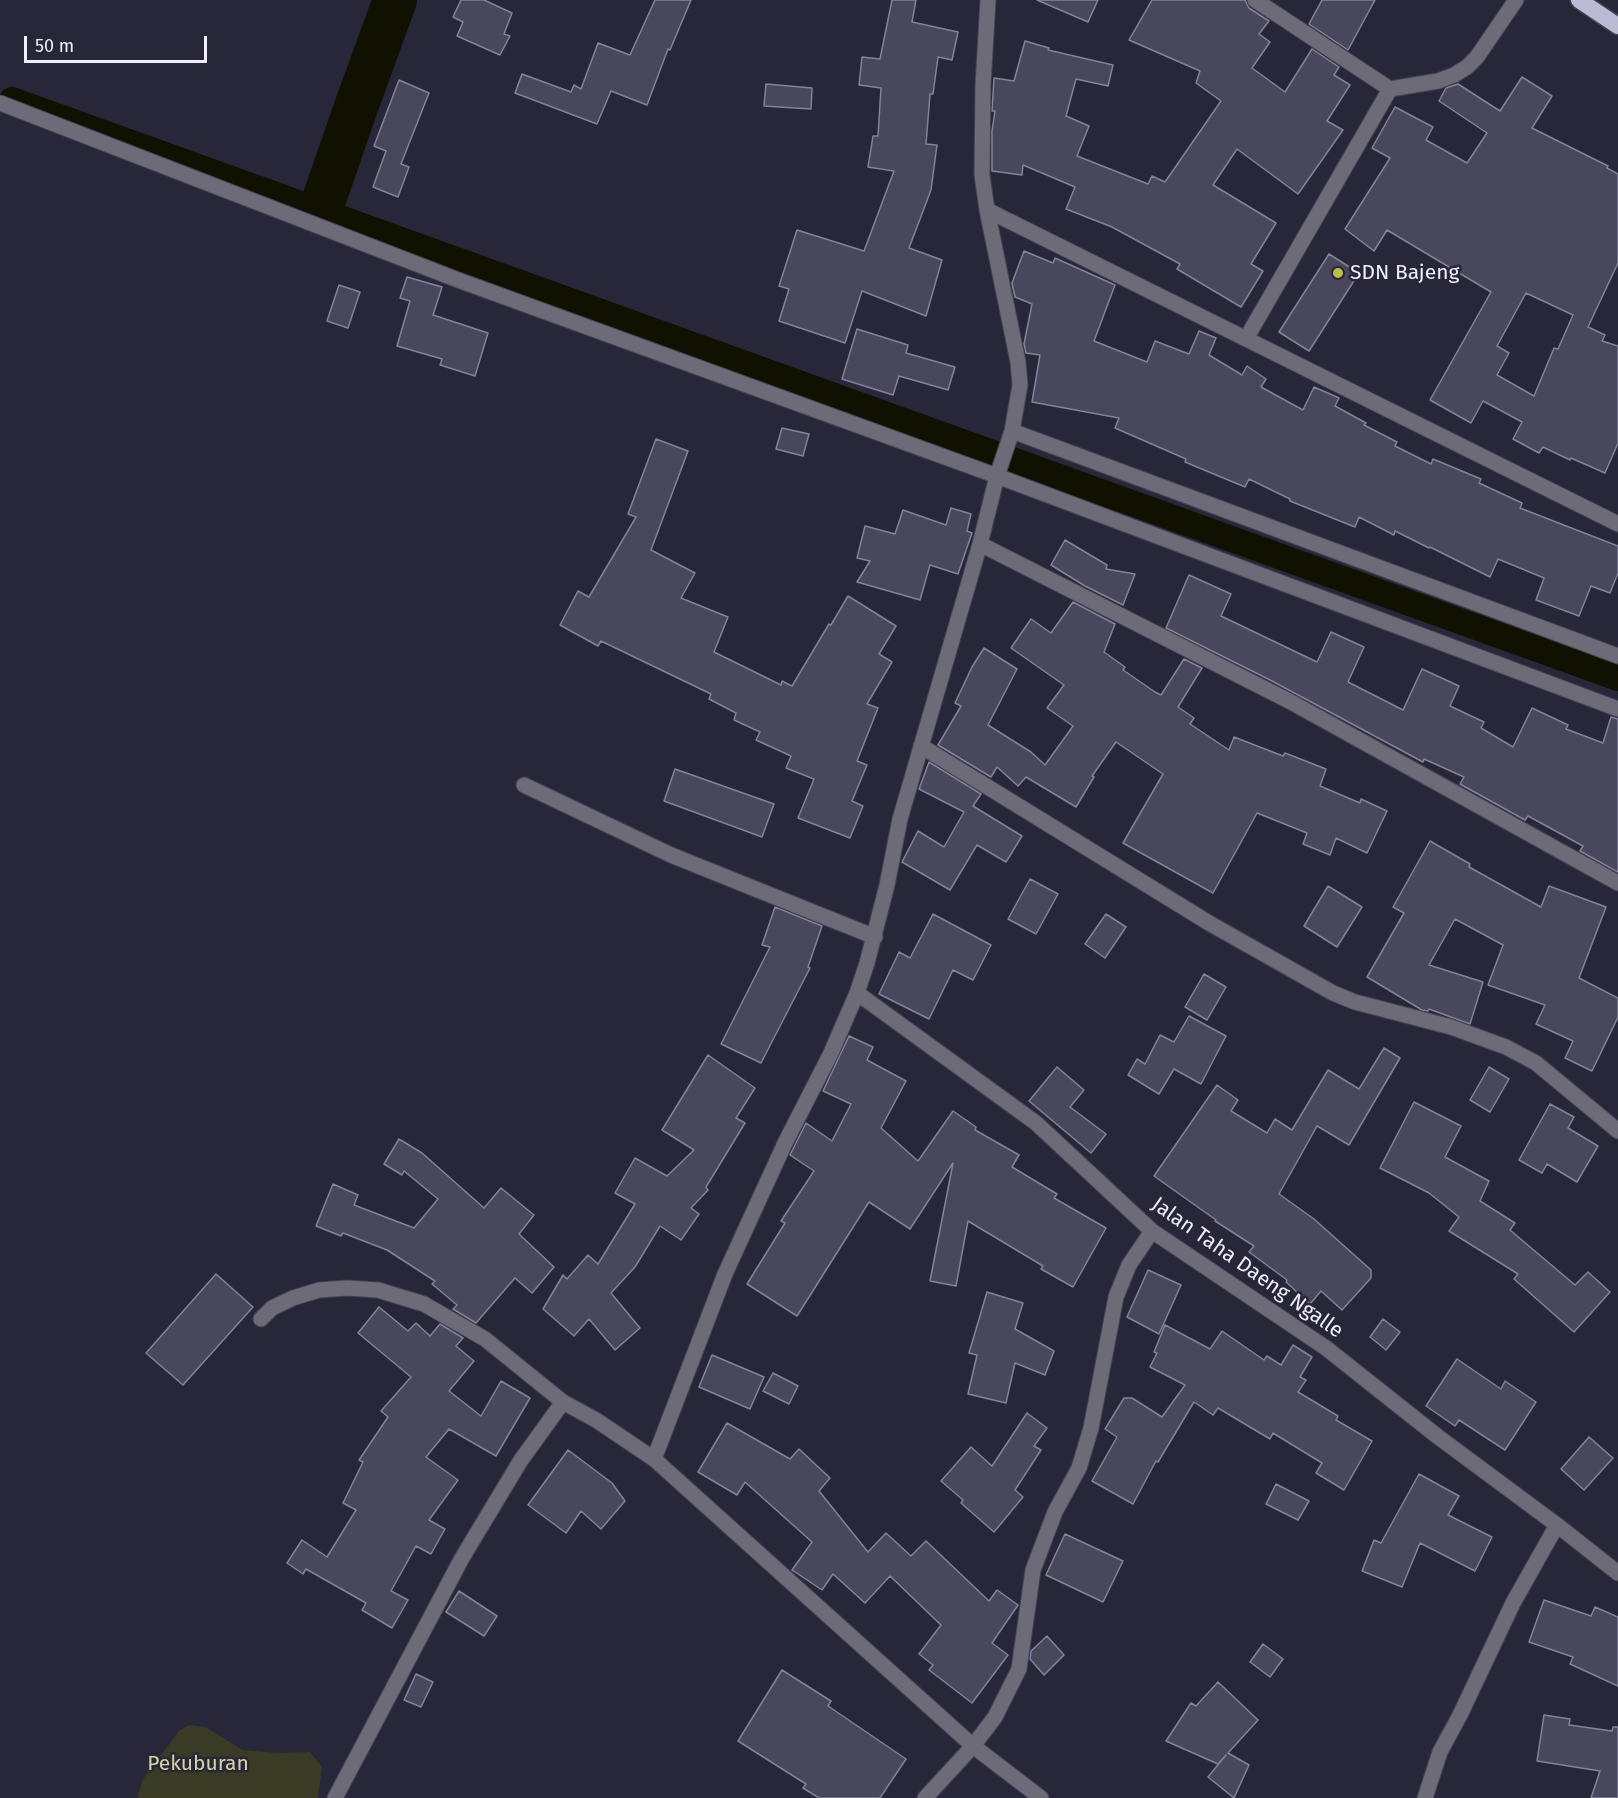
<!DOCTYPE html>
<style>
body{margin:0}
#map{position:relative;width:1618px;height:1798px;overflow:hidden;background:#282639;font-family:"Fira Sans",sans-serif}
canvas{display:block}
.scale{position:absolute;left:24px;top:36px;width:183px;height:27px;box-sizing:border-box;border:3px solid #f0effc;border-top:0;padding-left:8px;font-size:18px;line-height:21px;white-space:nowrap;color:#f0effc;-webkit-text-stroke:4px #282639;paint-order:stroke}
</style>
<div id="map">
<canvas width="1618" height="1798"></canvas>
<div class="scale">50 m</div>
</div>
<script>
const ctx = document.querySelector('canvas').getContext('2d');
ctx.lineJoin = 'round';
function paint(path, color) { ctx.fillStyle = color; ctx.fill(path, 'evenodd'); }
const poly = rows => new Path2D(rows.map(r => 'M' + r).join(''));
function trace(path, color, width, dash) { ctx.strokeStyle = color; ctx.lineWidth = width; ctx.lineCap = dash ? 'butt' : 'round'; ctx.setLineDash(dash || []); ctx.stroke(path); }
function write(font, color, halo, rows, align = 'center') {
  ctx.font = font + ' "Fira Sans",sans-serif'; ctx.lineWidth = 5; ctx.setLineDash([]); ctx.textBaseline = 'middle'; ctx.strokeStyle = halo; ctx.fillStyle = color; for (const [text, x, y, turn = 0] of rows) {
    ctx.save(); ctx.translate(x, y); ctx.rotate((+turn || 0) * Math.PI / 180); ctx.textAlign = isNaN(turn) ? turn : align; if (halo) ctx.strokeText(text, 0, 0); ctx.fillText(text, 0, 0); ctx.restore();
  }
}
const green = poly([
 [189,1725,205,1727,243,1750,278,1753,310,1752,322,1767,318,1798,137,1798,143,1779,179,1731]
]);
const canal = poly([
 [12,100,1618,678]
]);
const river = poly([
 [320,211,355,110,395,0]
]);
const building = poly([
 [461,0,484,0,512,13,504,34,510,36,500,55,457,36,463,22,453,17,461,0],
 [655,0,691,0,670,50,668,49,647,105,611,91,597,124,515,93,522,74,571,92,574,85,581,89,598,43,630,55,655,0],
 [892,0,916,0,912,22,958,32,952,60,938,57,933,94,930,94,926,144,937,145,931,190,909,248,942,260,926,316,862,291,845,343,779,321,789,289,779,286,797,230,864,251,894,171,868,167,873,136,878,136,881,88,859,85,862,57,880,59,892,0],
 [1037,0,1098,0,1088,22,1037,0],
 [1152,0,1245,0,1249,8,1269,21,1259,34,1270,42,1252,68,1285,92,1312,49,1339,67,1334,75,1350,85,1327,121,1343,130,1298,194,1237,149,1213,185,1276,223,1251,264,1263,271,1241,307,1177,269,1180,264,1112,227,1066,209,1075,187,1023,165,1022,175,992,171,992,131,995,111,992,111,994,78,1014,81,1025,41,1049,48,1048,50,1113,65,1108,86,1076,79,1066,116,1089,126,1077,156,1148,184,1152,176,1165,182,1221,101,1196,83,1200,71,1129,40,1152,0],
 [1322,0,1375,0,1348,50,1309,24,1322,0],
 [1522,77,1552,96,1532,128,1608,166,1607,168,1618,174,1618,263,1588,327,1605,335,1602,341,1618,346,1618,443,1605,473,1571,458,1570,460,1543,447,1539,453,1513,439,1522,422,1483,401,1471,423,1430,400,1491,292,1387,230,1374,251,1345,229,1390,158,1372,148,1395,107,1433,127,1426,140,1467,163,1487,133,1439,101,1446,88,1458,84,1500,111,1522,77],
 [1526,293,1573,315,1558,349,1554,348,1534,396,1497,375,1509,353,1497,346,1526,293],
 [399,80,429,93,401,164,409,167,398,197,373,187,386,151,374,146,399,80],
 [766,84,812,88,811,109,764,106,766,84],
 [1024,251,1053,263,1055,258,1115,285,1094,341,1147,362,1155,341,1189,354,1199,331,1216,338,1209,355,1242,375,1247,366,1266,379,1261,387,1303,410,1314,387,1339,398,1335,406,1366,423,1364,425,1397,442,1395,446,1431,464,1433,459,1481,479,1479,483,1522,503,1520,508,1618,546,1618,573,1610,593,1591,586,1579,616,1536,600,1544,578,1498,559,1490,577,1430,547,1429,548,1395,531,1394,535,1359,517,1355,527,1290,501,1290,499,1249,479,1245,487,1185,462,1186,459,1115,428,1119,418,1032,402,1040,355,1026,353,1024,344,1032,304,1015,297,1012,283,1024,251],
 [1329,254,1359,273,1309,351,1279,332,1329,254],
 [407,277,442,287,433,315,488,333,475,376,440,365,442,359,397,346,410,301,400,298,407,277],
 [339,285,360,292,348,328,327,321,339,285],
 [857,329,908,345,906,353,955,367,948,390,899,376,893,395,842,379,857,329],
 [782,428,809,434,803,456,776,449,782,428],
 [656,439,688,451,651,550,695,573,681,598,728,617,714,652,781,685,782,681,792,686,829,624,831,625,848,596,896,626,879,654,892,662,867,704,878,708,857,761,867,765,852,801,863,806,850,838,798,818,814,779,786,768,791,756,756,740,760,732,734,720,736,713,709,699,711,694,601,641,598,646,560,625,578,591,589,597,636,517,628,514,656,439],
 [951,508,971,514,967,531,972,533,958,574,930,565,920,600,857,582,870,561,857,558,865,526,895,534,903,510,946,525,951,508],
 [1065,540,1107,565,1106,569,1135,574,1123,605,1085,586,1051,565,1065,540],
 [1189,575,1231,594,1221,616,1317,662,1331,632,1364,647,1348,682,1403,710,1422,669,1459,686,1450,706,1484,722,1481,728,1513,747,1532,708,1568,725,1566,729,1603,743,1611,717,1618,719,1618,872,1580,851,1583,846,1528,816,1525,820,1460,784,1464,777,1424,759,1423,762,1272,681,1166,628,1189,575],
 [1073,602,1115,624,1104,652,1125,667,1123,670,1155,692,1161,695,1184,659,1202,668,1178,707,1194,718,1190,724,1229,750,1234,737,1283,756,1285,753,1326,769,1320,786,1360,803,1361,799,1387,811,1367,853,1336,838,1330,855,1303,844,1307,833,1257,813,1213,893,1123,843,1163,774,1116,742,1092,776,1094,777,1076,807,1026,777,1018,786,997,767,991,777,938,745,961,706,955,703,972,667,984,648,1017,669,988,725,1031,752,1045,765,1073,726,1047,708,1064,685,1011,648,1031,619,1051,633,1073,602],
 [929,762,981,794,973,806,1022,836,1006,862,977,845,950,890,902,862,918,831,944,847,964,812,919,789,929,762],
 [675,769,774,804,762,837,664,801,675,769],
 [1430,841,1470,864,1469,867,1541,907,1549,886,1606,907,1579,978,1618,998,1618,1017,1592,1071,1565,1058,1573,1041,1536,1024,1545,1005,1488,985,1503,945,1455,919,1429,965,1483,982,1470,1024,1429,1009,1428,1011,1422,1010,1367,977,1404,913,1393,907,1430,841],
 [1030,879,1058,894,1036,934,1008,919,1030,879],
 [1328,886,1362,907,1337,947,1304,926,1328,886],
 [775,907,822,926,808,967,810,968,761,1063,721,1044,770,947,762,945,775,907],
 [933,914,991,945,973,980,953,970,929,1019,879,994,899,952,910,958,933,914],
 [1106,914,1126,927,1105,958,1085,944,1106,914],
 [1204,974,1226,987,1207,1020,1185,1007,1204,974],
 [1189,1016,1226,1036,1201,1084,1174,1069,1159,1094,1128,1075,1137,1059,1145,1064,1160,1035,1174,1042,1189,1016],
 [849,1036,873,1047,867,1060,906,1081,881,1128,918,1161,953,1111,976,1127,975,1130,1019,1155,1012,1167,1057,1194,1054,1198,1106,1228,1073,1287,1041,1269,1043,1266,968,1221,956,1286,930,1281,953,1163,910,1229,869,1202,797,1316,747,1284,785,1223,781,1221,814,1171,790,1155,806,1123,832,1141,851,1104,823,1091,849,1036],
 [1384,1048,1400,1058,1349,1145,1317,1126,1279,1194,1314,1219,1371,1270,1371,1278,1342,1310,1321,1291,1310,1304,1286,1282,1287,1280,1249,1252,1254,1246,1215,1221,1216,1220,1154,1176,1217,1085,1238,1100,1231,1111,1267,1133,1275,1119,1292,1130,1328,1070,1359,1089,1384,1048],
 [708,1055,755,1088,736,1118,745,1123,706,1187,708,1190,691,1208,699,1214,681,1240,660,1226,635,1267,611,1293,640,1328,615,1350,589,1319,574,1336,543,1309,563,1275,567,1279,588,1255,598,1264,635,1204,615,1193,635,1158,667,1176,694,1150,662,1130,708,1055],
 [1057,1067,1084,1090,1070,1107,1106,1134,1091,1153,1029,1101,1057,1067],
 [1489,1067,1509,1079,1490,1112,1470,1100,1489,1067],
 [1414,1102,1461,1126,1445,1157,1489,1181,1480,1201,1515,1223,1510,1230,1575,1285,1588,1272,1610,1292,1574,1332,1514,1279,1518,1274,1449,1231,1459,1217,1429,1193,1380,1168,1414,1102],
 [1550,1104,1574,1117,1568,1128,1598,1146,1577,1182,1547,1164,1542,1173,1519,1160,1550,1104],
 [399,1139,422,1153,484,1208,501,1188,534,1215,519,1234,554,1267,532,1293,515,1278,476,1323,453,1309,457,1305,432,1284,435,1281,387,1250,343,1233,341,1236,316,1226,333,1184,358,1195,354,1205,414,1228,438,1199,404,1171,402,1175,384,1164,399,1139],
 [1148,1270,1181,1285,1159,1334,1127,1317,1148,1270],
 [216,1274,253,1307,183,1385,146,1353,216,1274],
 [987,1292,1023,1303,1015,1329,1054,1351,1045,1375,1015,1363,1006,1403,968,1394,977,1355,969,1353,987,1292],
 [379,1307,408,1331,416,1323,430,1336,440,1324,463,1338,456,1346,474,1361,449,1391,481,1416,501,1381,530,1398,496,1456,449,1429,426,1457,458,1480,429,1520,445,1529,431,1554,416,1546,391,1591,408,1600,392,1628,362,1610,366,1603,306,1569,303,1574,287,1563,302,1540,327,1557,356,1510,343,1503,363,1462,359,1460,388,1417,381,1411,411,1377,358,1333,379,1307],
 [1383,1319,1400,1332,1386,1350,1370,1337,1383,1319],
 [1165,1325,1210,1349,1222,1331,1264,1360,1267,1356,1281,1365,1293,1345,1312,1357,1300,1377,1306,1380,1298,1392,1338,1416,1336,1420,1372,1441,1344,1490,1316,1473,1322,1463,1273,1433,1270,1439,1218,1408,1213,1415,1194,1402,1158,1462,1156,1461,1133,1504,1092,1481,1117,1437,1105,1429,1124,1398,1132,1398,1162,1417,1185,1385,1150,1367,1157,1353,1154,1352,1165,1325],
 [712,1355,764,1377,750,1409,699,1387,712,1355],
 [1457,1359,1501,1389,1505,1381,1536,1402,1505,1450,1459,1420,1455,1426,1426,1406,1457,1359],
 [773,1373,798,1386,789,1404,763,1391,773,1373],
 [1027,1413,1047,1428,1034,1446,1041,1450,1015,1490,1023,1497,994,1532,961,1503,963,1500,941,1481,971,1447,992,1466,1027,1413],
 [727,1423,790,1459,799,1449,830,1478,819,1491,868,1552,886,1533,911,1556,926,1541,989,1601,997,1590,1018,1605,992,1643,1008,1655,972,1703,929,1670,933,1665,919,1654,941,1625,890,1576,865,1603,833,1574,822,1590,792,1570,812,1542,745,1482,737,1495,698,1472,727,1423],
 [1589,1437,1613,1458,1584,1490,1561,1469,1589,1437],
 [568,1450,612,1483,625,1501,601,1529,581,1511,566,1533,528,1505,568,1450],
 [1419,1474,1459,1496,1448,1515,1492,1537,1475,1571,1420,1543,1402,1587,1362,1571,1374,1540,1381,1543,1419,1474],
 [1276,1484,1309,1501,1298,1520,1266,1504,1276,1484],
 [1065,1534,1123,1561,1103,1602,1046,1575,1065,1534],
 [459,1591,497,1616,484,1636,446,1612,459,1591],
 [1544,1600,1591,1616,1595,1607,1618,1617,1618,1686,1570,1664,1573,1657,1529,1642,1544,1600],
 [1047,1636,1064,1655,1044,1675,1030,1659,1031,1651,1047,1636],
 [1263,1644,1283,1659,1270,1677,1250,1662,1263,1644],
 [782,1670,831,1701,828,1706,906,1759,880,1798,819,1798,803,1788,806,1784,738,1741,782,1670],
 [416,1674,433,1682,421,1707,404,1700,416,1674],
 [1218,1682,1258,1720,1228,1753,1249,1765,1234,1798,1208,1777,1226,1755,1218,1764,1166,1741,1191,1703,1196,1706,1218,1682],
 [1544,1715,1570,1719,1569,1725,1612,1731,1613,1727,1618,1727,1618,1798,1591,1798,1600,1771,1537,1761,1544,1715]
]);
const minor = poly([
 [988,0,983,85,982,175,987,210,1018,362,1020,385,1012,431,997,476,980,544,900,819,887,885,867,963,857,993,831,1053,785,1143,725,1274,654,1459,973,1746,1041,1798],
 [1255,0,1390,89],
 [0,103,458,280,997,476,1618,709],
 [987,210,1618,524],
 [1247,337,1390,89,1438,81,1454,75,1467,67,1477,57,1516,0],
 [1012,431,1618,656],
 [980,544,1291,702,1618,883],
 [921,746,1209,923,1333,993,1355,1002,1451,1027,1506,1047,1536,1063,1618,1131],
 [524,785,671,855,875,937],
 [857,993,1036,1123,1152,1231,1326,1348,1437,1436,1557,1525,1618,1573],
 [261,1319,272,1308,293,1298,319,1290,347,1288,378,1290,424,1304,485,1339,563,1402,596,1420,654,1459],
 [335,1798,462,1558,521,1460,563,1402],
 [925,1798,973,1746,995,1717,1019,1669,1033,1570,1055,1512,1079,1468,1091,1428,1116,1297,1129,1265,1152,1231],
 [1425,1798,1440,1752,1460,1715,1513,1603,1557,1525]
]);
const trunk = poly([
 [1579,0,1618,26]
]);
const markers = [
 [1338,273,6,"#bebf42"]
];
const poiNames = [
 ["SDN Bajeng",1350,273]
];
const streetNames = [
 ["Jalan Taha Daeng Ngalle",1247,1268,35]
];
const parkNames = [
 ["Pekuburan",198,1764]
];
paint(green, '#3a3b24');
trace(canal, '#110', 26);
trace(river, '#110', 44);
paint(building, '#49475b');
trace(building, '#848399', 1.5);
trace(minor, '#444254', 17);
trace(trunk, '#444254', 19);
trace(minor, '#6c6b77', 15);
trace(trunk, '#bcbad4', 16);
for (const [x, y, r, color] of markers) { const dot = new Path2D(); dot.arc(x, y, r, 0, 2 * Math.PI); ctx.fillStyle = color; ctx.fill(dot); trace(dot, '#282639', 2); }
write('21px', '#f0effc', '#282639', poiNames, 'left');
write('21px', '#f0effc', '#282639', streetNames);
write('21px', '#d3d5a0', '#282639', parkNames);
</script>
